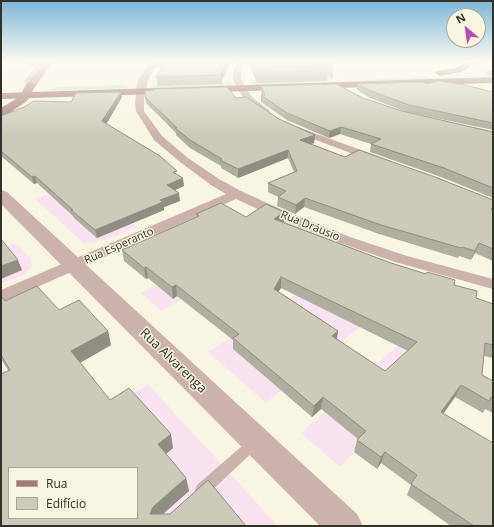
<!DOCTYPE html>
<meta charset="utf-8">
<style>
body{margin:0}
#map{position:relative;width:494px;height:527px;overflow:hidden;background:#f8f5e3;font-family:"Open Sans",sans-serif}
canvas{display:block}
.frame{position:absolute;inset:0;border:2px solid #32312a;pointer-events:none}
.legend{position:absolute;left:8px;top:467px;width:130px;height:52px;box-sizing:border-box;background:#f8f5e3;border:1px solid #a9a799;margin:0;padding:5px 7px;list-style:none;font-size:12px;color:#32312a}
.legend li{display:flex;align-items:center;gap:8px;height:20px}
.legend b{width:20px;border:1px solid #a9a799}
.north{position:absolute;left:446px;top:8px;width:40px;height:40px;box-sizing:border-box;background:#f8f5e3;border:1px solid #a9a799;border-radius:50%;rotate:331deg;font-size:11px;font-weight:700;line-height:16px;text-align:center;color:#32312a}
.north::after{content:'';display:block;margin:auto;width:14px;height:18px;background:#b74eb1;clip-path:polygon(50% 0,100% 100%,50% 72%,0 100%)}
</style>
<div id="map">
<canvas width="494" height="527"></canvas>
<div class="frame"></div>
<ul class="legend">
<li><b style="height:5px;background:#a77972"></b>Rua</li>
<li><b style="height:11px;background:#cdcab9"></b>Edifício</li>
</ul>
<div class="north">N</div>
</div>
<script>
const ctx = document.querySelector('canvas').getContext('2d');
ctx.lineJoin = 'round';
function paint(path, color) { ctx.fillStyle = color; ctx.fill(path, 'evenodd'); }
const poly = rows => new Path2D(rows.map(r => 'M' + r).join(''));
function trace(path, color, width, dash) { ctx.strokeStyle = color; ctx.lineWidth = width; ctx.lineCap = dash ? 'butt' : 'round'; ctx.setLineDash(dash || []); ctx.stroke(path); }
function write(font, color, halo, rows, align = 'center') {
  ctx.font = font + ' "Open Sans",sans-serif'; ctx.lineWidth = 3; ctx.setLineDash([]); ctx.textBaseline = 'middle'; ctx.strokeStyle = halo; ctx.fillStyle = color; for (const [text, x, y, turn = 0] of rows) {
    ctx.save(); ctx.translate(x, y); ctx.rotate((+turn || 0) * Math.PI / 180); ctx.textAlign = isNaN(turn) ? turn : align; if (halo) ctx.strokeText(text, 0, 0); ctx.fillText(text, 0, 0); ctx.restore();
  }
}
const commercial = poly([
 [109,174,106,204,137,227,108,239,95,242,84,243,35,199],
 [16,243,31,259,32,267,23,275,1,284,1,248],
 [216,254,242,266,161,311,141,293],
 [296,294,360,327,266,403,208,352],
 [397,346,436,366,340,467,301,433],
 [148,384,278,526,1,526,1,479,9,518,137,518,137,468,19,468]
]);
const green = poly([
 [425,77,437,79,361,81,381,79],
 [349,78,301,83,255,85,247,83,253,81],
 [223,82,231,82,233,85,229,86,154,88,150,87,158,84],
 [124,85,129,86,129,87,119,89,53,91,47,90,57,87]
]);
const service = poly([
 [253,438,257,440,259,444,257,448,207,495,202,497,197,495,195,490,197,485,249,440,253,438]
]);
const pedestrian = poly([
 [41,61,45,61,28,83,24,83,24,81,41,61]
]);
const minor = poly([
 [239,61,245,61,241,71,241,79,245,88,253,98,269,110,270,112,269,114,263,114,247,102,237,89,233,79,233,71,239,61],
 [327,61,333,61,333,78,330,78,326,76,327,61],
 [137,90,140,90,144,92,144,111,162,136,188,158,219,179,241,191,287,212,350,237,407,256,493,279,493,289,395,262,340,243,277,218,236,199,1,303,1,290,226,194,211,185,180,162,154,140,136,111,135,102,137,90],
 [295,126,380,157,382,159,380,161,372,161,292,131,290,129,295,126]
]);
const tertiary = poly([
 [151,61,159,61,149,78,145,92,144,94,136,94,135,92,139,78,151,61],
 [1,190,7,192,357,514,363,526,320,526,1,204,1,190]
]);
const secondary = poly([
 [46,61,54,61,35,87,27,87,26,85,46,61],
 [493,70,493,76,488,75,486,73,488,71,493,70]
]);
const primary = poly([
 [31,82,36,85,27,101,5,116,1,117,1,108,19,97,27,83,31,82]
]);
const trunk = poly([
 [470,61,474,61,476,63,461,72,440,76,435,73,437,71,455,68,470,61],
 [493,77,493,83,1,99,1,93,493,77]
]);
const wall = poly([
 [19,61,39,61,34,67],
 [156,61,230,61,230,63,222,80,222,84,158,86,156,77,161,68,156,68],
 [249,61,324,61,329,65,327,81,257,83,249,64],
 [357,84,426,84,493,92,493,130,407,112,370,98,357,90],
 [261,86,363,98,402,111,493,132,493,198,441,177,370,152,371,144,340,134,329,138,287,120,261,102,261,95,262,95,261,92],
 [122,97,106,124,177,175,184,186,175,190,180,201,164,207,164,210,97,238,74,218,73,216,37,183,34,184,1,156,1,116,71,102],
 [145,97,236,98,279,119,315,135,314,143,310,144,345,157,493,200,493,261,475,253,471,260,459,256,458,258,379,234,304,207,295,214,277,206,278,197,268,192,268,183,294,172,288,158,238,178,221,168,221,166,190,148,176,135,176,133,146,103],
 [196,214,246,217,284,222,391,263,454,285,476,298,493,304,493,358,484,356,482,375,493,381,493,413,485,409,483,413,455,397,443,414,493,526,451,526,407,495,411,485,381,463,377,469,354,452,357,440,358,439,321,409,312,417,233,349,233,340,177,296,173,299,148,278,146,279,124,261,122,250,197,217],
 [281,288,408,351,385,371,337,339,338,331,278,291],
 [1,296,5,301,59,310,108,331,111,345,80,363,110,400,173,448,166,454,186,478,189,491,163,514,1,526,8,370,1,359]
]);
const shadedWall = poly([
 [32,61,39,61,34,67],
 [227,61,230,61,230,63,222,80,222,75,221,73],
 [121,92,122,97,104,128,102,121],
 [341,127,340,134,329,138,330,131],
 [315,135,314,143,299,148,300,140],
 [288,150,288,158,238,178,238,169],
 [35,176,37,183,34,184,32,177],
 [183,178,184,186,168,193,167,185],
 [179,193,180,201,164,207,164,210,97,238,95,230,160,200],
 [305,198,304,207,295,214,296,205],
 [284,212,284,222,274,229,274,219],
 [479,243,475,253,471,260,475,251],
 [18,260,22,270,1,279,1,266],
 [146,267,148,278,146,279,144,268],
 [281,277,281,288,274,300,274,289],
 [176,285,177,296,173,299,172,287],
 [108,331,111,345,76,365,71,351],
 [338,331,336,343,332,336],
 [461,385,455,397,436,424,441,412],
 [323,397,321,409,312,417,314,406],
 [171,434,173,448,161,458,158,444],
 [385,452,381,463,377,469,381,457],
 [186,478,189,491,156,520,150,514,153,507]
]);
const building = poly([
 [166,61,227,61,221,73,222,75,156,77,166,61],
 [254,61,324,61,329,65,257,67,254,61],
 [439,81,465,85,493,92,493,123,409,105,371,91,357,84,423,82,426,84,439,81],
 [336,84,363,98,402,111,493,132,493,188,444,168,371,144,381,139,341,127,330,131,287,113,261,95,265,95,261,86,336,84],
 [227,87,236,98,246,97,279,119,315,135,300,140,345,157,359,150,435,177,493,200,493,208,491,209,493,210,493,249,479,243,475,251,462,247,461,248,381,225,305,198,296,205,278,197,286,191,268,183,297,171,288,150,238,169,220,160,222,159,190,140,175,128,177,128,145,97,145,91,154,90,155,89,227,87],
 [121,92,102,121,160,156,177,171,173,172,183,178,167,185,179,193,160,200,163,202,95,230,71,210,73,210,35,176,32,177,1,151,1,116,24,107,34,101,71,102,76,93,121,92],
 [221,203,246,217,266,204,284,212,274,219,391,263,426,274,427,272,455,280,454,285,477,291,476,298,493,304,493,345,485,343,482,375,493,381,493,398,491,397,489,401,461,385,441,412,493,443,493,526,474,526,411,484,417,475,385,452,381,457,357,440,366,431,323,397,314,406,233,338,239,334,176,285,172,287,146,267,144,268,122,250,199,216,196,214,221,203],
 [281,277,417,342,385,371,332,336,338,331,274,289,281,277],
 [1,239,18,260,1,266,1,239],
 [37,286,59,310,79,300,108,331,71,351,110,400,129,388,171,434,158,444,186,478,153,507,150,514,170,514,208,480,246,526,1,526,1,374,10,370,1,355,1,296,5,301,37,286],
 [9,468,137,468,137,518,9,518,9,468]
]);
const streetNames = [
 ["Rua Dráusio",310,226,22],
 ["Rua Esperanto",119,246,-24]
];
const nearStreetnames = [
 ["Rua Alvarenga",173,361,44]
];
paint(commercial, '#f9e3f0');
paint(green, '#c9eac8');
paint(service, '#ccb2ad');
paint(pedestrian, '#ccb2ad');
paint(minor, '#ccb2ad');
paint(tertiary, '#ccb2ad');
paint(secondary, '#b7918a');
paint(primary, '#a77972');
paint(trunk, '#a06f67');
paint(wall, '#b0ae9f');
paint(shadedWall, '#908d82');
paint(building, '#cdcab9');
trace(building, '#908d82', 1);
const sky = ctx.createLinearGradient(0, 0, 0, 134);
sky.addColorStop(0, '#7bb6d8');
sky.addColorStop(0.46, '#fcfaf2');
sky.addColorStop(1, '#fcfaf200');
ctx.fillStyle = sky;
ctx.fillRect(0, 0, 494, 134);
write('11px', '#32312a', '#f8f5e3', streetNames);
write('13px', '#32312a', '#f8f5e3', nearStreetnames);
</script>
